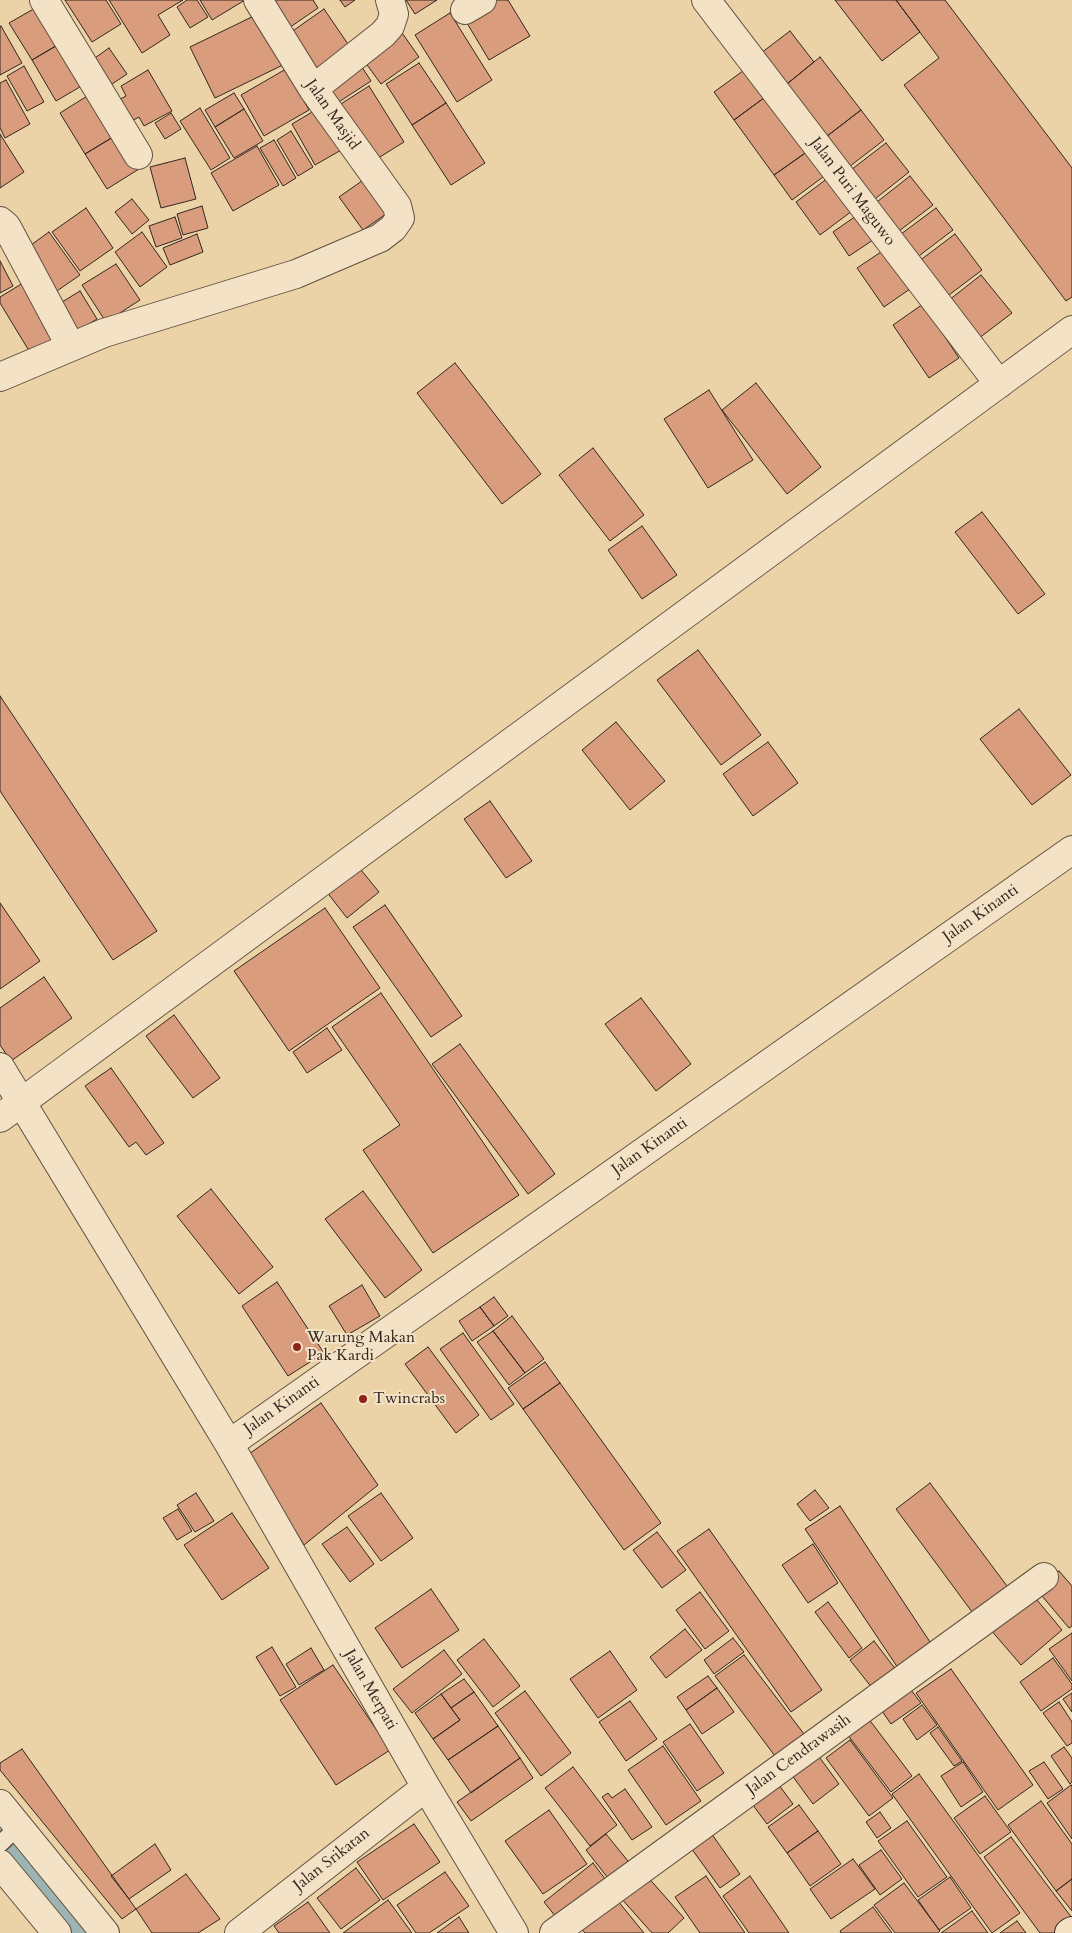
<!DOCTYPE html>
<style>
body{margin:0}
canvas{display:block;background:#ecd3a7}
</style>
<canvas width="1072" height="1933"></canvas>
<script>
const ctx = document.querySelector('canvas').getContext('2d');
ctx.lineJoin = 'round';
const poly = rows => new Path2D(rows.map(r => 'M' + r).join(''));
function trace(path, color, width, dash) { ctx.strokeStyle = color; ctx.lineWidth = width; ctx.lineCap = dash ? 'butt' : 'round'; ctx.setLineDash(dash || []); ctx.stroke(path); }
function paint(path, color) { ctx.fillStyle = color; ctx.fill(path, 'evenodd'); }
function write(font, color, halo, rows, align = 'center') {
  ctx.font = font + ' Cardo,serif'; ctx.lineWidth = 4; ctx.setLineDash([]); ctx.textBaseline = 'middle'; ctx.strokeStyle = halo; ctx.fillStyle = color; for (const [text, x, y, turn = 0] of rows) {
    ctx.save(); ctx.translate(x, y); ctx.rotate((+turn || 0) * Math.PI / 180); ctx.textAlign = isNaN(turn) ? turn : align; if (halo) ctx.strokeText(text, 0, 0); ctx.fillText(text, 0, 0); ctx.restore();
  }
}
const canal = poly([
 [0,1835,79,1933]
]);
const building = poly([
 [65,0,106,0,121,24,92,42,65,0],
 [109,0,183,0,158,15,170,35,142,53,109,0],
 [187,0,197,0,208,17,190,28,177,7,187,0],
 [200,0,245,0,212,20,200,0],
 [269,0,313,0,318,8,286,30,269,0],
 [340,0,355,0,345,7,340,0],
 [406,0,437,0,415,14,406,0],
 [495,0,508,0,530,36,489,60,464,18,495,0],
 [835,0,896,0,920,32,882,61,835,0],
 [896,0,945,0,1072,168,1072,297,1066,301,904,85,939,58,896,0],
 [44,3,66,40,32,60,9,23,44,3],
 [324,9,350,47,312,72,287,35,324,9],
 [262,12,287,63,215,98,190,47,262,12],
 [450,13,492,80,457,102,415,35,450,13],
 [1,26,22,63,0,75,0,27,1,26],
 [400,30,419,57,381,84,362,58,400,30],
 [790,31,814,62,782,88,757,56,790,31],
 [66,40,90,81,56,101,32,60,66,40],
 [109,48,127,74,109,86,92,60,109,48],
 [820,57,861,110,822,140,782,88,820,57],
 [358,61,371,81,331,107,318,87,358,61],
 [419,63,446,103,412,125,386,84,419,63],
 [24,66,44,102,27,111,7,76,24,66],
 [747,68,768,95,734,120,714,92,747,68],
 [286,69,309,110,264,136,241,95,286,69],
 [148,70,172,111,144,126,139,117,126,124,115,102,126,96,121,86,148,70],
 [6,80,30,124,5,138,0,128,0,83,6,80],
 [369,86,404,142,367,165,333,109,369,86],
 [92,93,118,134,85,154,60,113,92,93],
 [234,93,244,109,215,127,205,110,234,93],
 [768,95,808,151,774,175,734,120,768,95],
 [446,103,485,163,451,185,412,125,446,103],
 [200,108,230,158,211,170,180,121,200,108],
 [319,108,343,149,315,165,292,124,319,108],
 [244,109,263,141,234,158,215,127,244,109],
 [861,110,884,140,845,170,822,140,861,110],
 [171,113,181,129,165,139,155,123,171,113],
 [291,131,313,167,298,176,277,140,291,131],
 [0,134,24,172,0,188,0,134],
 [118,134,139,169,107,189,85,154,118,134],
 [274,140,296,178,283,186,260,148,274,140],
 [886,143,909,172,866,206,843,176,886,143],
 [257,146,279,185,233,211,211,173,257,146],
 [814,147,831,171,792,200,774,175,814,147],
 [185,158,196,199,161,208,150,167,185,158],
 [832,175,856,208,820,235,796,202,832,175],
 [369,176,393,209,363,230,339,197,369,176],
 [910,176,933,205,890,238,868,209,910,176],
 [132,199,149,220,132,234,115,212,132,199],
 [202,206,208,228,183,235,177,214,202,206],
 [86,208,113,248,80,271,52,232,86,208],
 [936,208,953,230,911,262,893,240,936,208],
 [856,216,873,240,849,256,833,232,856,216],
 [175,217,182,238,156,247,149,226,175,217],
 [49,232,80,275,54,293,24,250,49,232],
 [142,232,167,267,140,287,115,252,142,232],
 [197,234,203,252,170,265,163,248,197,234],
 [955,234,982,270,941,301,914,265,955,234],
 [884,250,910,289,884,307,857,268,884,250],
 [0,261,13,286,0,293,0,261],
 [116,264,140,300,106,322,82,285,116,264],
 [981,275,1012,313,974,342,944,304,981,275],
 [28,280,61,335,31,354,0,303,0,297,28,280],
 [80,291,97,319,71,335,54,307,80,291],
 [923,304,959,358,929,378,893,325,923,304],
 [455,363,541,474,502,504,417,393,455,363],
 [756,383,821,467,787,494,722,410,756,383],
 [709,390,753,460,708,488,664,419,709,390],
 [593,448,644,515,610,541,559,475,593,448],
 [982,512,1045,594,1018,614,955,532,982,512],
 [642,526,677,575,642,599,608,550,642,526],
 [698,650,761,735,721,765,657,680,698,650],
 [0,696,157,931,113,960,0,791,0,696],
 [1019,709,1071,775,1032,805,980,739,1019,709],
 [616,722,665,781,630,810,582,750,616,722],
 [768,742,798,783,753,816,723,774,768,742],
 [490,801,532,861,506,878,464,819,490,801],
 [357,865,379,892,347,918,326,891,357,865],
 [0,903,40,961,0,989,0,903],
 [385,905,462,1016,431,1037,353,927,385,905],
 [325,908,380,988,289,1051,234,971,325,908],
 [44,977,72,1018,11,1061,0,1045,0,1008,44,977],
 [381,993,519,1195,433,1253,363,1150,400,1125,332,1027,381,993],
 [641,998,691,1064,656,1091,605,1024,641,998],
 [174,1015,220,1078,193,1098,146,1036,174,1015],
 [327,1028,342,1050,307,1073,293,1052,327,1028],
 [460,1044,555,1174,528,1194,432,1064,460,1044],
 [111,1068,164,1143,146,1155,136,1142,129,1147,85,1086,111,1068],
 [211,1189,273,1267,239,1294,177,1216,211,1189],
 [363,1191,422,1270,385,1298,325,1219,363,1191],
 [277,1282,324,1353,288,1376,242,1306,277,1282],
 [362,1285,380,1316,347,1335,329,1306,362,1285],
 [494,1297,508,1316,494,1326,480,1307,494,1297],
 [480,1307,494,1326,472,1341,459,1321,480,1307],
 [512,1316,544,1359,525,1373,493,1331,512,1316],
 [493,1331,525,1373,509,1385,477,1342,493,1331],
 [463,1333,514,1404,491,1420,440,1349,463,1333],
 [428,1347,479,1415,456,1433,405,1364,428,1347],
 [545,1362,560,1383,523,1409,508,1388,545,1362],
 [560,1383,661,1523,624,1550,523,1409,560,1383],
 [321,1403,378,1485,304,1545,249,1454,321,1403],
 [930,1483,1013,1594,978,1620,896,1509,930,1483],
 [815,1490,829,1508,810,1521,797,1504,815,1490],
 [196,1493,214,1521,195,1532,177,1505,196,1493],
 [381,1493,413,1538,381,1561,348,1516,381,1493],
 [840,1506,932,1645,898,1668,805,1529,840,1506],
 [178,1509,192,1531,177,1540,163,1518,178,1509],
 [232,1513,269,1568,222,1600,184,1545,232,1513],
 [347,1527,374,1564,350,1582,322,1544,347,1527],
 [709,1529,822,1690,791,1712,677,1551,709,1529],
 [657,1532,686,1570,662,1588,633,1550,657,1532],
 [813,1544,838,1583,808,1603,782,1565,813,1544],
 [1059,1571,1072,1586,1072,1626,1069,1628,1037,1590,1059,1571],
 [431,1589,459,1630,402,1668,375,1628,431,1589],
 [700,1592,729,1631,705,1649,676,1610,700,1592],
 [1032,1594,1062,1630,1021,1665,990,1629,1032,1594],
 [828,1602,862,1648,849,1658,815,1612,828,1602],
 [685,1629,702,1650,666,1678,650,1657,685,1629],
 [1072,1633,1072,1681,1049,1649,1072,1633],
 [733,1638,744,1652,714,1674,704,1660,733,1638],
 [484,1639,520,1686,493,1707,457,1660,484,1639],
 [874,1641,900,1675,876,1693,850,1660,874,1641],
 [272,1647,296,1687,280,1696,256,1657,272,1647],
 [311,1648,324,1670,299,1685,286,1664,311,1648],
 [444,1650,462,1674,412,1713,393,1689,444,1650],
 [610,1651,637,1690,598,1718,570,1679,610,1651],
 [744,1655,804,1734,775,1756,715,1676,744,1655],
 [1053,1658,1072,1684,1072,1689,1041,1711,1020,1682,1053,1658],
 [333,1665,390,1750,336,1785,280,1700,333,1665],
 [951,1669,1033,1785,998,1810,916,1693,951,1669],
 [708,1676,717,1688,686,1710,677,1697,708,1676],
 [464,1679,474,1692,451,1708,441,1694,464,1679],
 [717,1688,734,1712,702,1734,686,1710,717,1688],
 [911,1690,921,1703,891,1724,882,1711,911,1690],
 [525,1691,571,1753,541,1776,495,1713,525,1691],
 [474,1692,498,1726,448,1760,433,1739,460,1720,451,1708,474,1692],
 [1072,1693,1072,1712,1063,1699,1072,1693],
 [441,1694,460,1720,433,1739,415,1713,441,1694],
 [630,1701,657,1739,626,1761,599,1722,630,1701],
 [1059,1702,1072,1722,1072,1743,1067,1746,1043,1713,1059,1702],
 [922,1705,937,1725,917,1740,903,1719,922,1705],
 [868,1718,912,1776,891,1792,847,1734,868,1718],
 [690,1724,724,1773,697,1791,663,1742,690,1724],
 [498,1726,520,1758,471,1793,448,1760,498,1726],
 [938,1727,962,1761,954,1766,930,1733,938,1727],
 [850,1740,893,1798,869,1816,826,1758,850,1740],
 [663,1746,701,1801,666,1825,628,1770,663,1746],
 [1064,1747,1072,1758,1072,1782,1070,1784,1051,1756,1064,1747],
 [22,1749,136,1909,122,1919,0,1770,0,1763,22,1749],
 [817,1754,839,1784,813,1804,791,1774,817,1754],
 [520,1758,533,1778,471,1821,457,1802,520,1758],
 [963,1762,983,1792,961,1807,941,1776,963,1762],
 [1044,1762,1063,1789,1048,1799,1029,1771,1044,1762],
 [573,1767,617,1825,590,1846,545,1788,573,1767],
 [919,1774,1020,1913,992,1933,892,1794,919,1774],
 [776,1781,793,1804,767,1824,749,1800,776,1781],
 [1071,1785,1072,1786,1072,1839,1047,1803,1071,1785],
 [625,1789,652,1827,632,1840,602,1797,608,1793,612,1798,625,1789],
 [985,1796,1011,1832,980,1854,954,1818,985,1796],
 [1041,1801,1072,1844,1072,1879,1056,1891,1008,1825,1041,1801],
 [799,1805,818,1831,787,1853,768,1827,799,1805],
 [549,1810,587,1864,543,1894,505,1841,549,1810],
 [880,1812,891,1828,877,1838,866,1822,880,1812],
 [907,1821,947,1877,918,1897,878,1841,907,1821],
 [414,1824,440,1862,383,1900,357,1862,414,1824],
 [818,1831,841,1864,810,1886,787,1853,818,1831],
 [711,1833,740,1874,720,1888,691,1848,711,1833],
 [606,1834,632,1866,611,1882,586,1850,606,1834],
 [1011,1837,1072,1918,1072,1920,1055,1933,1040,1933,984,1857,1011,1837],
 [155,1844,171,1870,129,1899,111,1876,155,1844],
 [881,1850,902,1879,880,1895,859,1865,881,1850],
 [853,1859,875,1889,831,1919,810,1889,853,1859],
 [593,1863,609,1884,560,1922,544,1902,593,1863],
 [356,1868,380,1900,341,1929,317,1898,356,1868],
 [445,1872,469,1906,429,1933,416,1933,397,1905,445,1872],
 [186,1874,220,1919,198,1933,152,1933,136,1909,186,1874],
 [646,1875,684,1918,668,1933,652,1933,620,1897,646,1875],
 [706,1876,745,1933,700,1933,675,1897,706,1876],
 [750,1876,789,1933,749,1933,723,1896,750,1876],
 [950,1877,971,1908,939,1930,918,1900,950,1877],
 [1072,1879,1072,1911,1056,1891,1072,1879],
 [904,1883,940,1931,938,1933,895,1933,874,1905,904,1883],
 [613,1895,644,1933,585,1933,577,1924,613,1895],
 [388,1900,412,1933,343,1933,388,1900],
 [308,1902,330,1933,279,1933,274,1926,308,1902],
 [873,1907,892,1933,841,1933,840,1931,873,1907],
 [972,1911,988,1933,941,1933,972,1911],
 [459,1917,469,1933,437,1933,459,1917],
 [1017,1921,1026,1933,1000,1933,1017,1921]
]);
const lane = poly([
 [0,1844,19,1826]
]);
const street = poly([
 [44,0,138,155],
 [706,0,999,384],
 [465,10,482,0],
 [313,89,383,34,390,26,394,14,390,0],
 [0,221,6,226,10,233,71,347],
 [0,377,104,333,296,274,380,238,393,228,400,218,397,206,313,89,258,0],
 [0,1067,229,1444,426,1787,514,1933],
 [0,1118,1072,330],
 [229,1444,1072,850],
 [0,1804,105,1933],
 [0,1864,57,1933],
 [239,1933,426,1787],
 [554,1933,1044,1577]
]);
const secondary = poly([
 [1069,1933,1072,1931]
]);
const markers = [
 [297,1347,5,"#8f2418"],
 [363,1399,5,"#8f2418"]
];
const streetNames = [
 ["Jalan Masjid",332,115,55],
 ["Jalan Puri Maguwo",852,192,53],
 ["Jalan Kinanti",981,914,-35],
 ["Jalan Kinanti",650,1147,-35],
 ["Jalan Kinanti",282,1406,-35],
 ["Jalan Merpati",370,1690,60],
 ["Jalan Cendrawasih",799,1755,-36],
 ["Jalan Srikatan",332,1860,-38]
];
const poiNames = [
 ["Warung Makan",307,1338],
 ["Pak Kardi",307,1356],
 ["Twincrabs",373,1399]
];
trace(canal, '#9db5b2', 31);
paint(building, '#d99d7d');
trace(building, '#32271f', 1);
trace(lane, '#605241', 19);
trace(street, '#605241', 30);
trace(secondary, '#32271f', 30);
trace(lane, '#f3e2c6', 16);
trace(street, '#f3e2c6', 28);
trace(secondary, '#f3e2c6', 28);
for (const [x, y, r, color] of markers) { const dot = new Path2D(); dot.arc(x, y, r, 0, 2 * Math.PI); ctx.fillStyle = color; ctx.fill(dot); trace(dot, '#f3e2c6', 2); }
write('16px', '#32271f', '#f3e2c6', streetNames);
write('16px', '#32271f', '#f3e2c6', poiNames, 'left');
</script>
